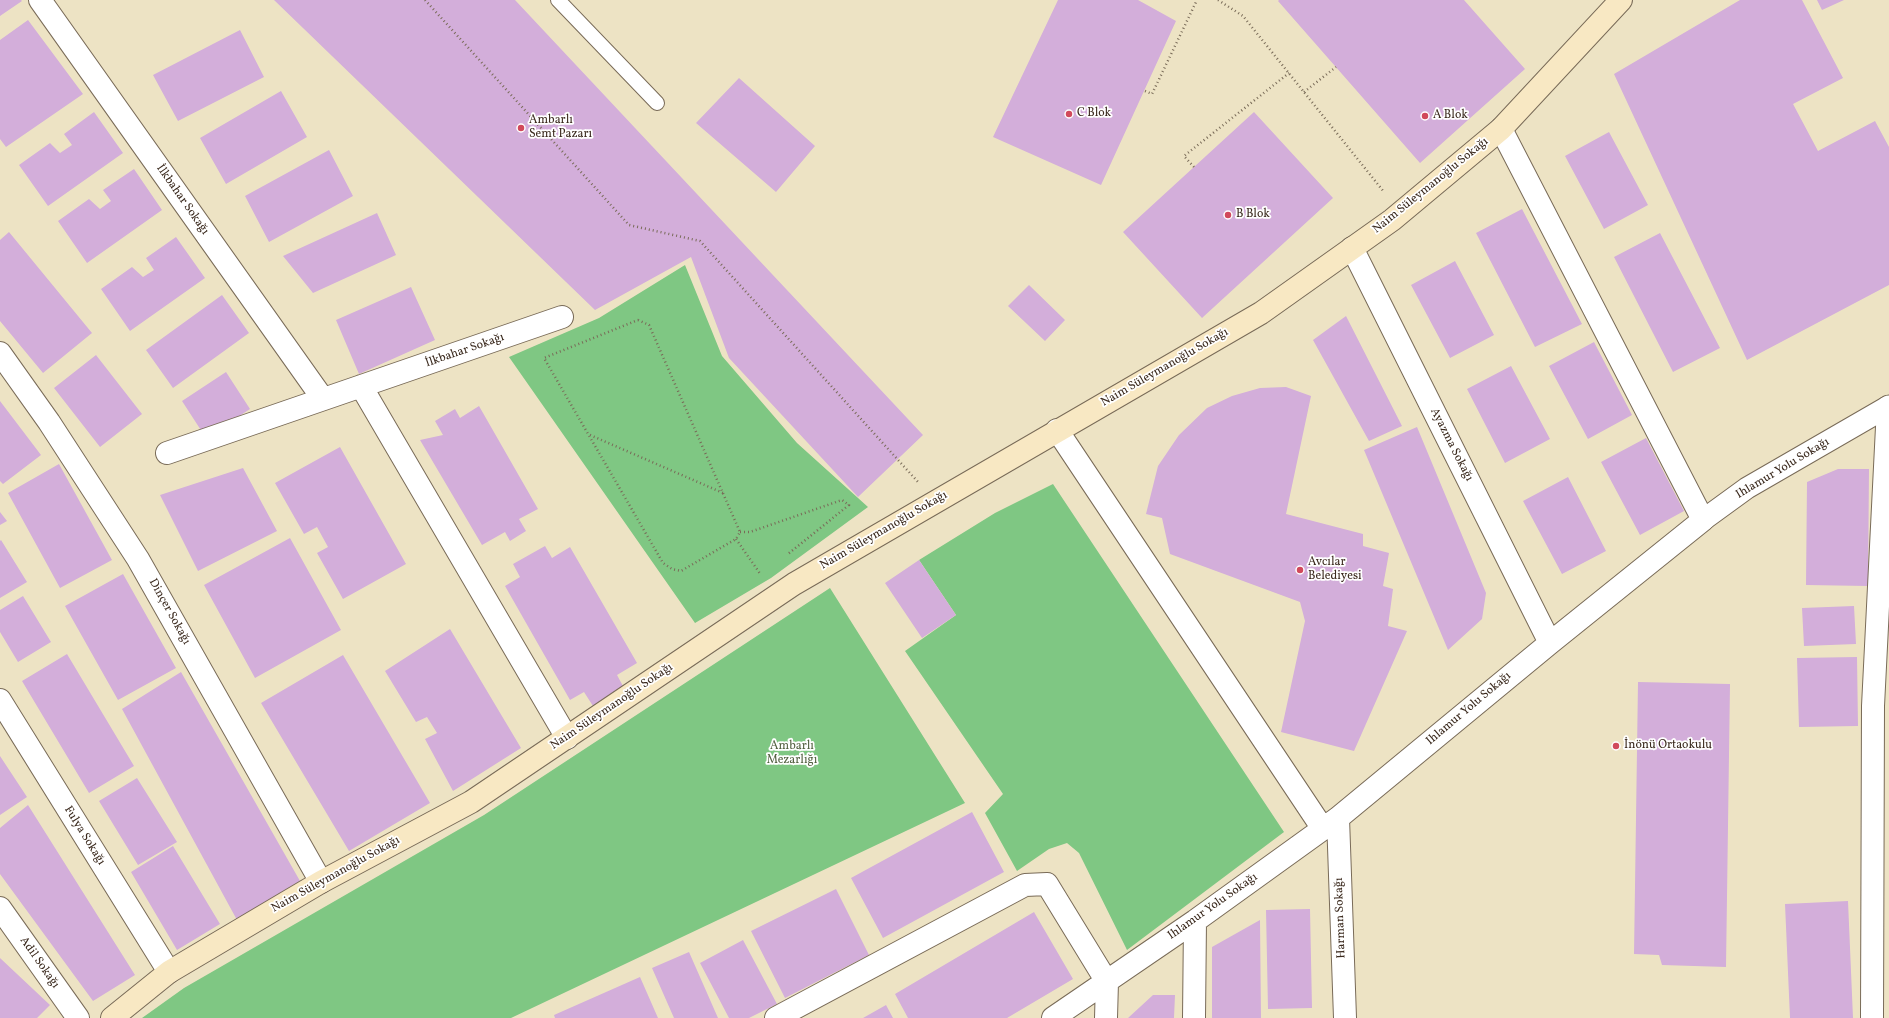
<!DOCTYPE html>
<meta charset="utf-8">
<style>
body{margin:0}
canvas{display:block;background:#ede3c4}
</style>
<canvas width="1889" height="1018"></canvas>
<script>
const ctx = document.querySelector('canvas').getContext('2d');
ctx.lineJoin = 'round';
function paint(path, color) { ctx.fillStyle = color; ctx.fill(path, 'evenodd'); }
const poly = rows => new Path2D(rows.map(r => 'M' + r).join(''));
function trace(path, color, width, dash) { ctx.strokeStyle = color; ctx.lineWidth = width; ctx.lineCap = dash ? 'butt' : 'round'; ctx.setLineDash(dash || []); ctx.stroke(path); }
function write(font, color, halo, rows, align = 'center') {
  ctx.font = font + ' Vollkorn,serif'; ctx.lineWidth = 3.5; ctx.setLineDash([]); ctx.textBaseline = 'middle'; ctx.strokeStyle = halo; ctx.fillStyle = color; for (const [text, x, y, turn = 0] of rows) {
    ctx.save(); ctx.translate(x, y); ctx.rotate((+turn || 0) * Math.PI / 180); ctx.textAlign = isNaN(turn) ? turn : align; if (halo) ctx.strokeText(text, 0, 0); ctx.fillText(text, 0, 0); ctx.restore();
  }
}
const green = poly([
 [685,265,722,356,797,443,868,507,771,578,695,623,509,357,599,318],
 [1053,484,1284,832,1127,950,1079,853,1067,843,1049,849,1017,871,985,813,1003,794,905,651,956,615,919,560,995,513],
 [830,588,965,803,511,1018,142,1018,184,988,484,815]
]);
const building = poly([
 [0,0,21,0,22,1,0,16],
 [274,0,515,0,923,435,858,497,729,358,691,257,595,310],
 [1058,0,1138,0,1176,21,1101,185,993,137],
 [1279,0,1464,0,1525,69,1420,163,1278,1],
 [1740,0,1802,0,1843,78,1793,104,1818,151,1875,121,1889,147,1889,285,1747,360,1614,74],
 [1817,0,1844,0,1822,10],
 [28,20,83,94,6,147,0,139,0,40],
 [240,30,264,77,178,121,153,75],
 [739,78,815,146,776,192,696,123],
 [281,91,307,137,226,184,200,138],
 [94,112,123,153,48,206,19,165,50,143,60,153,72,145,64,134],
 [1254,112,1333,198,1202,318,1123,232],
 [1609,132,1648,205,1604,229,1565,156],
 [329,150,353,196,269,242,245,196],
 [134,169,162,210,87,263,58,221,89,199,100,209,111,201,103,190],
 [1522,209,1582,324,1535,347,1476,233],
 [377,213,396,255,313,293,283,256],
 [9,232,92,333,43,373,0,321,0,240],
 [1660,233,1720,348,1673,372,1614,257],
 [176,237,205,278,130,331,101,289,132,267,143,277,154,270,146,258],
 [1455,261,1494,335,1450,358,1411,285],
 [1029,285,1065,320,1045,341,1008,306],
 [411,287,435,340,359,374,336,320],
 [222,295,249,333,173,388,146,350],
 [1346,316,1402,426,1369,441,1313,340],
 [1594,342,1632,415,1588,439,1549,366],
 [96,355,142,414,100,447,54,388],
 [1511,366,1550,439,1505,463,1467,389],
 [226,372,250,409,206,438,182,401],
 [1286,387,1311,396,1286,514,1363,534,1363,546,1389,553,1383,586,1393,589,1388,626,1407,631,1354,751,1281,732,1305,621,1300,602,1170,554,1162,518,1146,514,1158,466,1179,435,1207,408,1232,396,1260,388],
 [0,401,41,455,3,484,0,481],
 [479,406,538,509,519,519,526,531,510,541,505,532,482,545,420,440,443,435,435,421,455,409,460,418],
 [1417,427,1486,593,1482,619,1448,650,1364,450],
 [1646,438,1684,511,1640,535,1601,462],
 [340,447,406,564,343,599,317,553,328,547,317,527,304,534,275,483],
 [59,464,112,560,60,588,8,493],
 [243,468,277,531,198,571,160,495],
 [1838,469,1869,469,1868,586,1806,585,1807,482],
 [1568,477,1606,551,1562,574,1523,501],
 [0,512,7,521,0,525],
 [290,538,341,630,255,678,204,585],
 [1,540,27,582,0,598,0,541],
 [545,546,552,558,570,547,637,663,617,675,624,688,593,706,584,692,570,700,505,586,520,577,513,564],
 [919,560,956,615,922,638,885,583],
 [123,574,176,668,118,700,65,606],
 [23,596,51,642,18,662,0,632,0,610],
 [1854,606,1856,644,1804,646,1802,608],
 [450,629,521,748,453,791,425,739,437,733,427,717,416,722,385,671],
 [67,654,134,766,89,793,22,681],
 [343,655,430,803,349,851,261,703],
 [1857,657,1858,726,1799,727,1797,658],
 [181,672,300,881,237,920,122,709],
 [1638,682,1730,684,1726,967,1662,965,1659,955,1634,954],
 [0,756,27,797,0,815],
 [137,778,177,842,138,865,99,801],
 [28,805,135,975,93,1001,0,874,0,828],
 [972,812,1004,872,883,938,851,878],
 [173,846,220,924,177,950,131,872],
 [836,889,869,955,785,998,751,931],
 [1848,901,1853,1018,1790,1018,1785,904],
 [1310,909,1312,1008,1268,1009,1266,910],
 [1034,912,1073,979,1007,1018,908,1018,895,994],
 [1260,920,1261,1018,1212,1018,1212,947],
 [743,940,777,1004,749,1018,729,1018,700,963],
 [689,952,718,1018,674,1018,652,968],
 [0,958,50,1005,37,1018,0,1018],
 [640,977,658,1018,555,1018,554,1015],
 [1153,995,1175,995,1174,1018,1128,1018],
 [886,1005,893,1018,863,1018]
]);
const path = poly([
 [425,0,629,225,700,241,918,482],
 [1218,0,1243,16,1384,192],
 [1145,91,1152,94,1197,0],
 [1304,92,1336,67],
 [1194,167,1184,156,1289,73],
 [638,320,649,325,740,532,736,539,681,571,672,569,663,563,544,358,638,320],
 [590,435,723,493],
 [740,532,750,532,842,500,849,505,788,554],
 [736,539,761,575]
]);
const service = poly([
 [558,0,657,103]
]);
const pedestrian = poly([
 [1703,520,1747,488,1889,406]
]);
const minor = poly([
 [40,0,323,399],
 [1352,248,1550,643],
 [0,353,49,422,138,559,321,882],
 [361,386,567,738],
 [1057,430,1323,829],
 [167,453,562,317],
 [0,700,169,972],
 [1338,818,1345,1018],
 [0,908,78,1018],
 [776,1018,1025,885,1047,884,1107,982,1106,1018],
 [1053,1018,1195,921,1338,818,1550,643,1703,520,1501,129],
 [1194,1018,1195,921],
 [1872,1018,1873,706,1888,407]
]);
const secondary = poly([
 [112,1018,169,972,321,882,471,802,794,584,1261,313,1392,220,1501,129,1621,0]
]);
const markers = [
 [1069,114,4,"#d1495b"],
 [1425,116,4,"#d1495b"],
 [521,128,4,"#d1495b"],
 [1228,215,4,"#d1495b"],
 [1300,570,4,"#d1495b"],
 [1616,746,4,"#d1495b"]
];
const poiNames = [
 ["C Blok",1077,114],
 ["A Blok",1433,116],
 ["Ambarlı",529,121],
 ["Semt Pazarı",529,135],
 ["B Blok",1236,215],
 ["Avcılar",1308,563],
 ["Belediyesi",1308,577],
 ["İnönü Ortaokulu",1624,746]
];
const streetNames = [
 ["Naim Süleymanoğlu Sokağı",1431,186,-39],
 ["İlkbahar Sokağı",182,200,55],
 ["İlkbahar Sokağı",465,351,-19],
 ["Naim Süleymanoğlu Sokağı",1165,368,-30],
 ["Ayazma Sokağı",1451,445,63],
 ["Ihlamur Yolu Sokağı",1783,469,-31],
 ["Naim Süleymanoğlu Sokağı",884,531,-30],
 ["Dinçer Sokağı",169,612,61],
 ["Naim Süleymanoğlu Sokağı",612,707,-34],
 ["Ihlamur Yolu Sokağı",1469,709,-40],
 ["Fulya Sokağı",84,836,58],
 ["Naim Süleymanoğlu Sokağı",336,875,-29],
 ["Ihlamur Yolu Sokağı",1213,907,-35],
 ["Harman Sokağı",1341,918,-92],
 ["Adil Sokağı",39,963,55]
];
const parkNames = [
 ["Ambarlı",792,747],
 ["Mezarlığı",792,761]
];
paint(green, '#7fc783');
paint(building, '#d3aeda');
trace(service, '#796b58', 16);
trace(pedestrian, '#796b58', 23);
trace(minor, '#796b58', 24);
trace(secondary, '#796b58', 24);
trace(path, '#796b58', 2.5, [1, 3]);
trace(service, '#fff', 14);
trace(pedestrian, '#fff', 21);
trace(minor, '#fff', 22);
trace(secondary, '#f8e8c3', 22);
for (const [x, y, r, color] of markers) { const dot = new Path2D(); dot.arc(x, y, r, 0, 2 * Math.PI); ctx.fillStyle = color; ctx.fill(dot); trace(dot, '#fff', 1.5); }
write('12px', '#3b2a1e', '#fff', poiNames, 'left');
write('12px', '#3b2a1e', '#fff', streetNames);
write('12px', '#536141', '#fff', parkNames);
</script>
